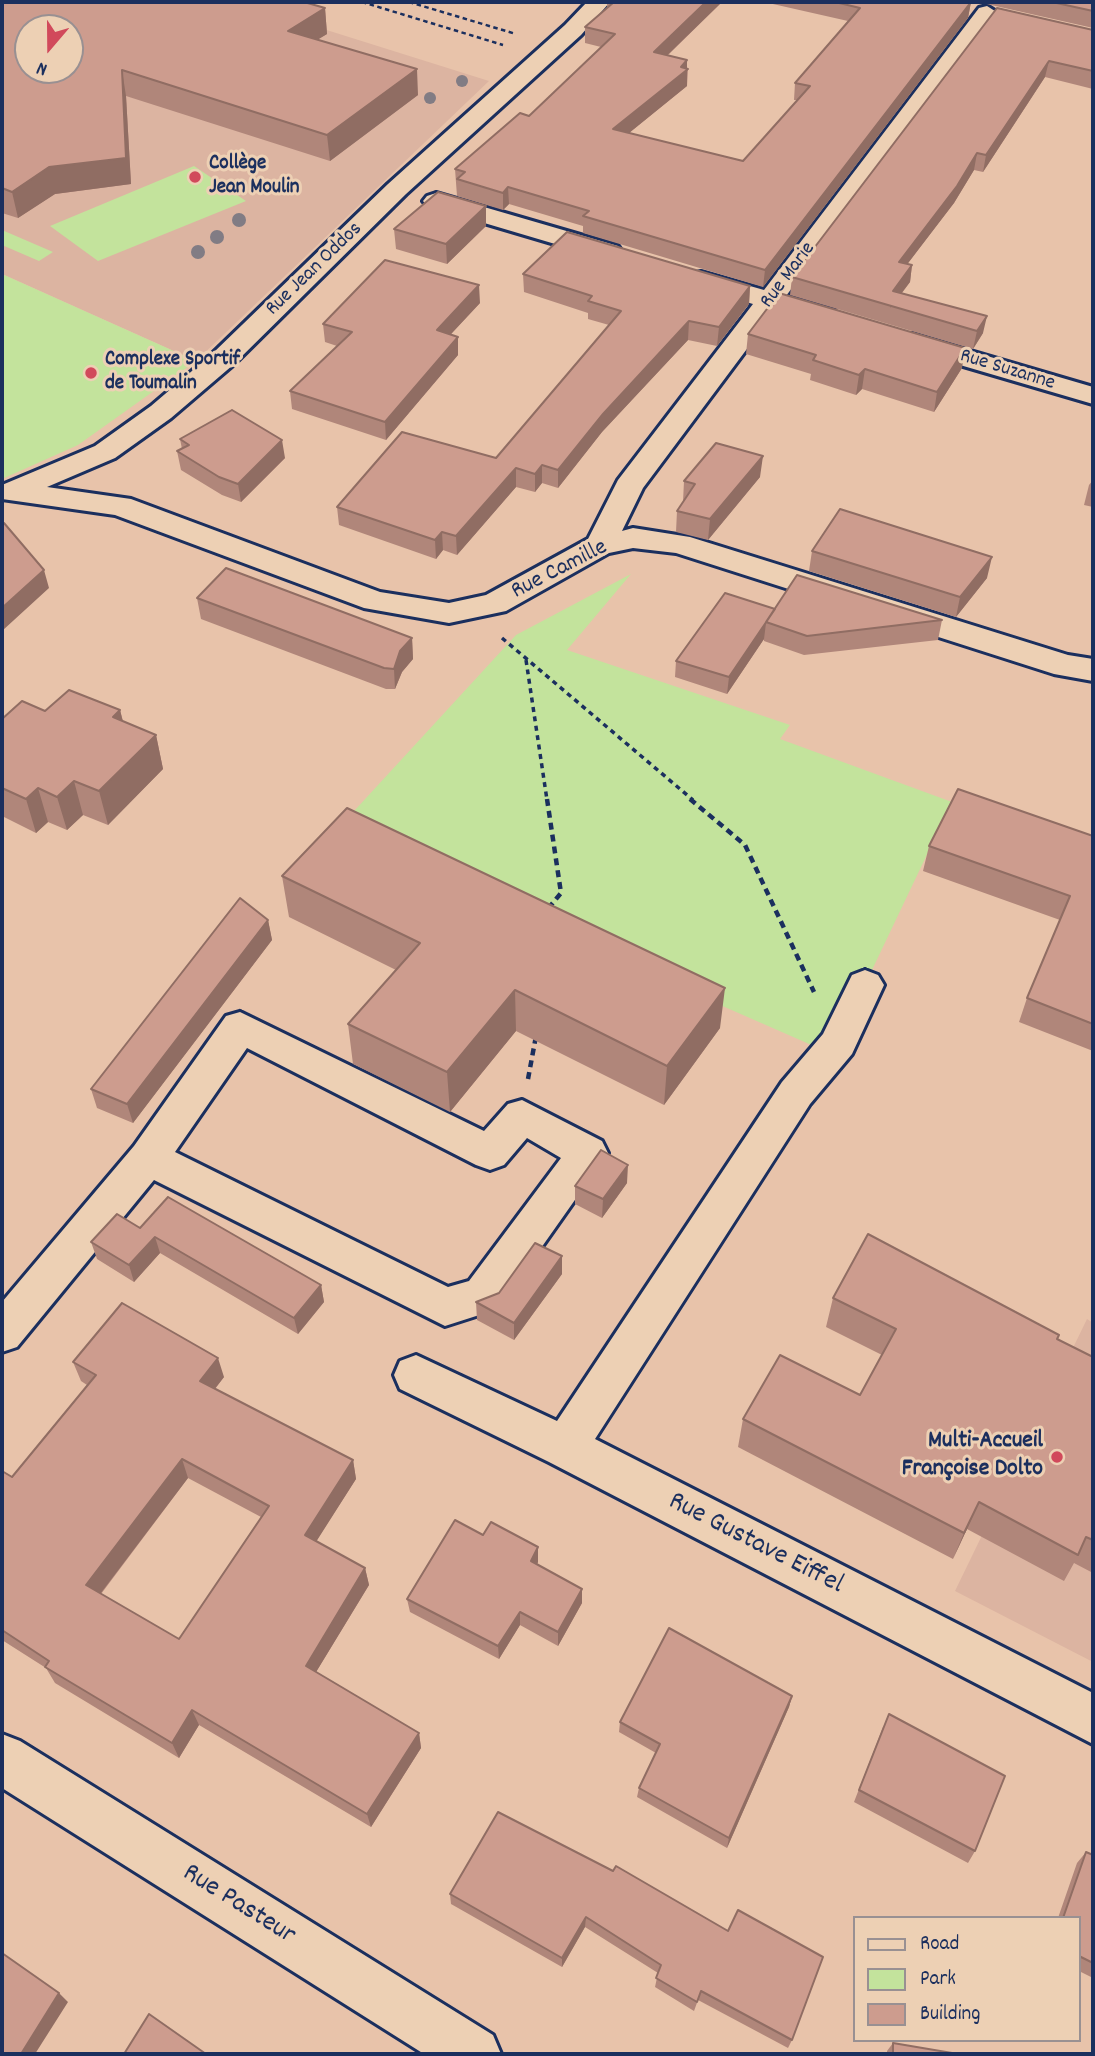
<!DOCTYPE html>
<meta charset="utf-8">
<style>
body{margin:0}
#map{position:relative;width:1095px;height:2056px;overflow:hidden;background:#e8c3aa;font-family:Dekko,sans-serif}
canvas{display:block}
.frame{position:absolute;inset:0;border:4px solid #1b2f5e;pointer-events:none}
.legend{position:absolute;left:853px;top:1916px;width:228px;height:126px;box-sizing:border-box;background:#edd0b4;border:2px solid #999092;margin:0;padding:9px 12px;list-style:none;font-size:21px;color:#1b2f5e}
.legend li{display:flex;align-items:center;gap:14px;height:35px}
.legend b{width:35px;border:2px solid #999092}
.north{position:absolute;left:14px;top:14px;width:70px;height:70px;box-sizing:border-box;background:#edd0b4;border:2px solid #999092;border-radius:50%;rotate:200deg;font-size:19px;font-weight:700;line-height:28px;text-align:center;color:#1b2f5e}
.north::after{content:'';display:block;margin:auto;width:24px;height:32px;background:#d1495b;clip-path:polygon(50% 0,100% 100%,50% 72%,0 100%)}
</style>
<div id="map">
<canvas width="1095" height="2056"></canvas>
<div class="frame"></div>
<ul class="legend">
<li><b style="height:9px;background:#edd0b4"></b>Road</li>
<li><b style="height:19px;background:#c3e39c"></b>Park</li>
<li><b style="height:19px;background:#cd9c8e"></b>Building</li>
</ul>
<div class="north">N</div>
</div>
<script>
const ctx = document.querySelector('canvas').getContext('2d');
ctx.lineJoin = 'round';
function paint(path, color) { ctx.fillStyle = color; ctx.fill(path, 'evenodd'); }
const poly = rows => new Path2D(rows.map(r => 'M' + r).join(''));
function trace(path, color, width, dash) { ctx.strokeStyle = color; ctx.lineWidth = width; ctx.lineCap = dash ? 'butt' : 'round'; ctx.setLineDash(dash || []); ctx.stroke(path); }
function write(font, color, halo, rows, align = 'center') {
  ctx.font = font + ' Dekko,sans-serif'; ctx.lineWidth = 6; ctx.setLineDash([]); ctx.textBaseline = 'middle'; ctx.strokeStyle = halo; ctx.fillStyle = color; for (const [text, x, y, turn = 0] of rows) {
    ctx.save(); ctx.translate(x, y); ctx.rotate((+turn || 0) * Math.PI / 180); ctx.textAlign = isNaN(turn) ? turn : align; if (halo) ctx.strokeText(text, 0, 0); ctx.fillText(text, 0, 0); ctx.restore();
  }
}
const built = poly([
 [2,2,247,5,489,81,196,361,2,274],
 [28,28,70,28,70,70,28,70],
 [1087,1319,1093,1323,1093,1662,955,1591]
]);
const green = poly([
 [194,166,246,201,98,261,50,226],
 [2,231,2,230,53,252,39,261,2,245],
 [2,274,196,361,78,445,2,479],
 [631,574,567,650,790,725,780,739,952,802,832,1054,332,835,516,635]
]);
const pathFar2 = poly([
 [362,2,503,45],
 [409,2,516,34]
]);
const pathFar1 = poly([
 [502,638,693,800],
 [526,660,547,800]
]);
const path = poly([
 [547,799,561,893,547,910],
 [690,799,745,845,814,992],
 [528,1079,536,1036]
]);
const minor = poly([
 [587,2,610,2,581,35,406,194,233,365,171,418,115,458,47,487,131,499,380,592,449,603,486,595,588,539,618,480,753,304,692,286,688,280,692,274,701,272,764,290,979,8,987,6,998,13,786,296,834,310,838,316,834,322,824,324,776,310,643,488,622,531,633,528,690,537,1068,655,1093,659,1093,681,1054,674,676,553,633,548,609,553,506,611,449,623,364,608,115,515,2,499,2,485,95,446,151,406,213,353,388,184,565,25,587,2],
 [436,193,618,246,622,252,618,258,609,260,427,206,423,201,427,196,436,193],
 [912,334,1093,387,1093,404,902,348,898,342,902,336,912,334],
 [865,970,878,975,884,985,852,1054,810,1104,595,1439,1093,1693,1093,1744,549,1462,400,1389,394,1375,400,1361,416,1355,557,1421,782,1082,823,1034,852,975,865,970],
 [240,1012,484,1131,508,1104,522,1100,602,1141,608,1153,498,1309,445,1326,154,1180,17,1347,2,1352,2,1302,134,1146,226,1016,240,1012],
 [247,1048,476,1165,490,1170,504,1165,527,1138,561,1158,469,1281,448,1287,175,1152,247,1048],
 [2,1734,20,1741,493,2035,501,2054,424,2054,2,1788,2,1734]
]);
const trees = [
 [462,81,6],
 [430,98,6],
 [239,220,7],
 [217,237,7],
 [198,252,7]
];
const wall = poly([
 [2,2,325,8,327,34,318,39,418,95,330,161,126,96,131,184,55,194,18,218,2,213],
 [607,2,722,2,667,56,688,69,687,86,629,133,743,161,797,100,794,100,795,83,848,21,764,2,971,2,968,18,763,287,583,233,583,226,509,204,503,210,457,196,455,169,529,116,601,47,585,43,585,27,607,8],
 [978,2,1093,2,1093,28],
 [997,8,1093,30,1093,89,1045,77,983,172,974,170,954,203,907,264,912,265,910,282,902,293,983,333,973,349,790,295,792,277],
 [486,206,486,226,447,264,396,249,394,229],
 [523,274,750,286,749,304,717,346,688,340,602,432,558,488,542,483,535,492,516,487,457,555,443,550,436,559,339,525,337,507,496,458,609,325,588,319,588,313,524,292],
 [480,303,450,335,458,337,458,355,386,440,292,409,290,391,337,346,325,342,323,324],
 [748,334,962,368,934,412,862,389,856,395,810,380,811,374,746,354],
 [180,439,285,458,241,502,222,495,181,470,177,451,182,449],
 [760,477,708,540,676,532,677,511,683,502,684,481],
 [1093,480,1093,507,1084,505,1089,485],
 [812,551,987,578,956,617,809,571],
 [197,598,412,638,413,659,402,672,395,689,386,689,201,619],
 [775,609,942,620,938,640,804,655,764,641,764,639,727,694,675,677,676,661],
 [120,710,123,721,156,735,163,769,108,825,83,815,67,830,48,822,36,833,2,816,2,719,45,711],
 [1093,836,1093,1051,1019,1022,1027,998,1060,920,923,871,929,846],
 [282,876,720,1028,664,1105,516,1031,450,1112,353,1064,348,1024,396,970,289,917],
 [268,920,272,940,133,1123,97,1108,91,1089],
 [627,1183,602,1218,575,1204,575,1186],
 [140,1228,321,1285,324,1302,298,1334,160,1253,134,1282,97,1259,91,1242],
 [562,1256,562,1274,514,1340,477,1320,476,1302,499,1293],
 [833,1298,1057,1339,1093,1357,1093,1573,1074,1563,1064,1581,967,1529,953,1559,738,1447,743,1419,860,1395,882,1355,826,1327],
 [73,1362,224,1377,215,1389,353,1460,356,1479,316,1541,365,1568,369,1585,316,1672,419,1733,421,1748,371,1827,199,1725,179,1758,55,1683,46,1668,2,1640,2,1471,12,1477,87,1385,81,1381],
 [188,1478,261,1517,179,1639,101,1594],
 [483,1535,538,1547,538,1562,537,1565,582,1603,558,1646,520,1625,499,1659,410,1612,407,1599],
 [792,1696,789,1707,727,1848,637,1797,639,1788,656,1753,619,1732,620,1722],
 [883,1727,975,1851,968,1863,854,1802],
 [498,1812,792,2040,788,2048,698,2000,694,2011,655,1987,658,1973,585,1927,562,1967,451,1904,450,1894],
 [1086,1852,1093,1855,1093,1978,1079,1971,1079,1918,1058,1918,1077,1863],
 [893,2043,958,2054,887,2054,887,2051]
]);
const shadedWall = poly([
 [706,2,722,2,653,69,654,52],
 [971,2,968,18,763,287,765,270],
 [325,8,327,34,291,56,288,31],
 [687,60,687,86,613,146,613,129],
 [1049,61,1045,77,983,172,986,155],
 [417,69,418,95,330,161,327,135],
 [122,70,126,96,131,184,55,194,18,218,12,192,49,167],
 [977,153,974,170,954,203,896,279,899,262],
 [508,187,509,204,503,210,503,193],
 [486,206,486,226,447,264,446,244],
 [912,265,910,282,890,308,893,291],
 [479,285,480,303,438,348,437,330],
 [750,286,749,304,717,346,719,327],
 [987,316,983,333,973,349,977,331],
 [689,321,688,340,602,432,558,488,558,470,603,414],
 [458,337,458,355,386,440,385,422],
 [965,348,962,368,934,412,937,392],
 [865,369,862,389,856,395,859,375],
 [282,440,285,458,241,502,238,484],
 [763,456,760,477,708,540,710,519],
 [542,465,542,483,535,492,535,474],
 [516,468,516,487,457,555,456,536],
 [442,532,443,550,436,559,435,540],
 [992,557,987,578,956,617,960,597],
 [44,570,49,588,2,631,2,608],
 [766,623,764,639,727,694,729,677],
 [412,638,413,659,402,672,395,689,394,669,400,651],
 [120,710,128,743,113,717],
 [156,735,163,769,108,825,99,791],
 [74,781,83,815,67,830,57,797],
 [38,788,48,822,36,833,26,799],
 [268,920,272,940,133,1123,127,1104],
 [725,988,720,1028,664,1105,667,1066],
 [515,990,516,1031,450,1112,447,1072],
 [628,1165,627,1183,602,1218,603,1199],
 [155,1237,160,1253,134,1282,129,1265],
 [562,1256,562,1274,514,1340,514,1323],
 [321,1285,324,1302,298,1334,294,1318],
 [218,1358,224,1377,206,1400,200,1381],
 [182,1459,188,1478,94,1602,86,1585],
 [353,1460,356,1479,309,1553,305,1535],
 [979,1502,967,1529,953,1559,964,1533],
 [538,1547,538,1562,531,1575,531,1561],
 [365,1568,369,1585,310,1682,306,1666],
 [582,1589,582,1603,558,1646,558,1632],
 [520,1612,520,1625,499,1659,498,1646],
 [792,1696,789,1707,727,1848,729,1838],
 [192,1710,199,1725,179,1758,172,1743],
 [419,1733,421,1748,371,1827,367,1814],
 [586,1917,585,1927,562,1967,562,1958],
 [59,1993,68,2002,35,2054,21,2054]
]);
const building = poly([
 [2,2,304,2,325,8,288,31,417,69,327,135,122,70,126,158,49,167,12,192,2,188,2,2],
 [28,28,70,28,70,70,28,70,28,28],
 [614,2,706,2,654,52,687,60,681,67,688,69,613,129,743,161,810,86,795,83,860,8,835,2,971,2,765,270,583,216,589,211,508,187,503,193,457,179,465,172,455,169,520,113,529,116,615,34,585,27,614,2],
 [1052,2,1093,2,1093,11,1052,2],
 [997,8,1093,30,1093,71,1049,61,986,155,977,153,957,186,899,262,912,265,893,291,987,316,977,331,792,277,997,8],
 [438,192,486,206,446,244,394,229,438,192],
 [567,232,750,286,719,327,689,321,603,414,558,470,542,465,535,474,516,468,456,536,442,532,435,540,337,507,402,432,496,458,621,311,588,301,592,296,523,274,567,232],
 [385,260,479,285,437,330,458,337,385,422,290,391,352,332,323,324,385,260],
 [779,293,965,348,937,392,865,369,859,375,813,360,816,355,748,334,779,293],
 [232,410,282,440,238,484,219,477,177,451,189,445,180,439,232,410],
 [716,443,763,456,710,519,677,511,695,484,684,481,716,443],
 [840,509,992,557,960,597,812,551,840,509],
 [4,523,44,570,2,608,2,524,4,523],
 [226,568,412,638,400,651,394,669,384,668,197,598,226,568],
 [797,575,942,620,807,636,766,622,797,575],
 [725,593,775,609,729,677,676,661,725,593],
 [69,690,120,710,113,717,156,735,99,791,74,781,57,797,38,788,26,799,2,788,2,719,22,701,45,711,69,690],
 [958,789,1093,836,1093,1024,1027,998,1070,896,929,846,958,789],
 [347,808,725,988,667,1066,515,990,447,1072,348,1024,420,943,282,876,347,808],
 [240,898,268,920,127,1104,91,1089,240,898],
 [601,1150,628,1165,603,1199,575,1186,601,1150],
 [168,1197,321,1285,294,1318,155,1237,129,1265,91,1242,117,1214,140,1228,168,1197],
 [868,1234,1059,1335,1057,1339,1093,1357,1093,1540,1086,1537,1078,1555,979,1502,964,1533,743,1419,780,1355,860,1395,896,1329,833,1298,868,1234],
 [535,1243,562,1256,514,1323,476,1302,499,1293,535,1243],
 [122,1303,218,1358,200,1381,353,1460,305,1535,365,1568,306,1666,419,1733,367,1814,192,1710,172,1743,45,1667,49,1661,2,1630,2,1471,12,1477,96,1375,73,1362,122,1303],
 [182,1459,269,1506,179,1639,86,1585,182,1459],
 [455,1520,483,1535,491,1522,538,1547,531,1561,582,1589,558,1632,520,1612,498,1646,407,1599,455,1520],
 [669,1628,792,1696,729,1838,639,1788,660,1744,620,1722,669,1628],
 [889,1714,1005,1776,975,1851,859,1790,889,1714],
 [498,1812,613,1871,616,1866,728,1931,738,1910,823,1957,792,2040,701,1991,697,2002,656,1978,661,1965,586,1917,562,1958,450,1894,498,1812],
 [1086,1852,1093,1855,1093,1963,1079,1956,1079,1918,1063,1918,1086,1852],
 [2,1953,59,1993,21,2054,2,2054,2,1953],
 [149,2014,206,2054,124,2054,149,2014],
 [893,2043,958,2054,893,2054,893,2043]
]);
const markers = [
 [195,177,7,"#d1495b"],
 [91,373,7,"#d1495b"],
 [1057,1457,7,"#d1495b"]
];
const farPoinames = [
 ["Collège",209,165],
 ["Jean Moulin",209,189],
 ["Complexe Sportif",105,361],
 ["de Toumalin",105,385]
];
const farStreetnames = [
 ["Rue Jean Oddos",315,270,-44],
 ["Rue Marie",789,276,-53],
 ["Rue Suzanne",1007,371,17]
];
const streetNames = [
 ["Rue Camille",560,571,-27]
];
const poiNames = [
 ["Multi-Accueil",1043,1443],
 ["Françoise Dolto",1043,1471]
];
const nearStreetnames = [
 ["Rue Gustave Eiffel",755,1545,27],
 ["Rue Pasteur",238,1906,32]
];
paint(built, '#dcb4a1');
paint(green, '#c3e39c');
trace(minor, '#1b2f5e', 6);
trace(pathFar2, '#1b2f5e', 2.5, [4.5, 3.5]);
trace(pathFar1, '#1b2f5e', 3.5, [5, 4.5]);
trace(path, '#1b2f5e', 4.5, [7, 5]);
paint(minor, '#edd0b4');
ctx.fillStyle = '#817c84';
for (const [x, y, r] of trees) { ctx.beginPath(); ctx.arc(x, y, r, 0, 2 * Math.PI); ctx.fill(); }
paint(wall, '#b0867a');
paint(shadedWall, '#906d63');
paint(building, '#cd9c8e');
trace(building, '#906d63', 2);
for (const [x, y, r, color] of markers) { const dot = new Path2D(); dot.arc(x, y, r, 0, 2 * Math.PI); ctx.fillStyle = color; ctx.fill(dot); trace(dot, '#edd0b4', 2.5); }
write('bold 21px', '#1b2f5e', '#edd0b4', farPoinames, 'left');
write('21px', '#1b2f5e', '#edd0b4', farStreetnames);
write('24px', '#1b2f5e', '#edd0b4', streetNames);
write('bold 24px', '#1b2f5e', '#edd0b4', poiNames, 'right');
write('28px', '#1b2f5e', '#edd0b4', nearStreetnames);
</script>
